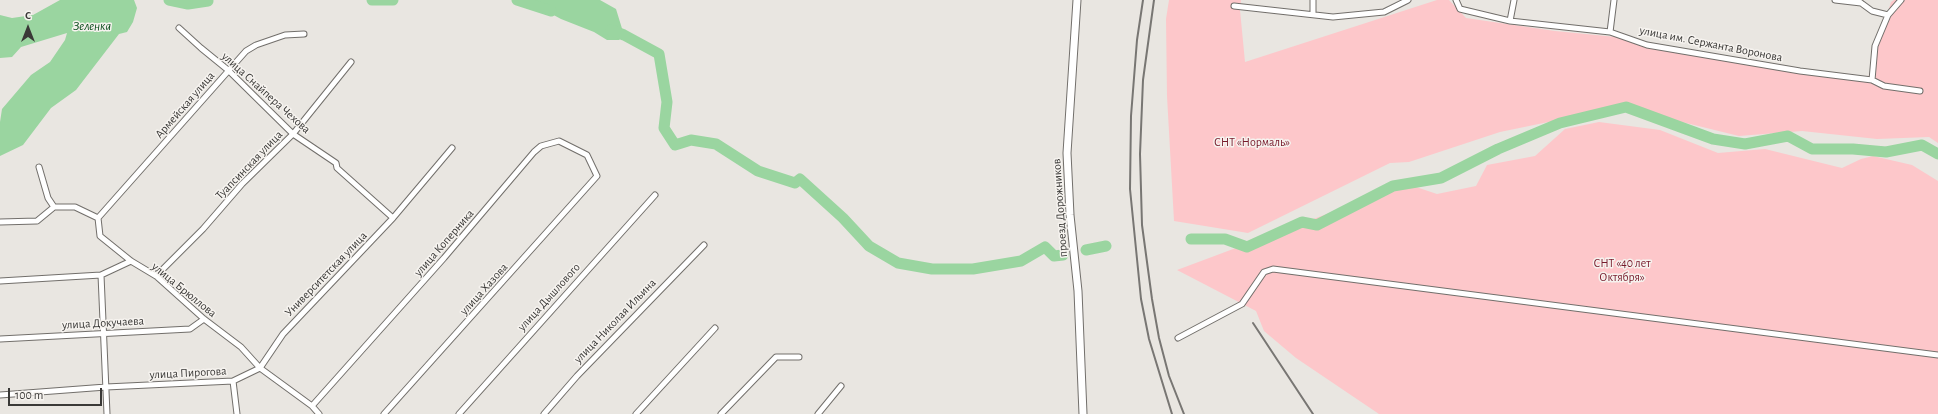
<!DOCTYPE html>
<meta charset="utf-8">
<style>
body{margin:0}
#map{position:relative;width:1938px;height:414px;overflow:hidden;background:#e9e6e1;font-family:"Alegreya Sans",sans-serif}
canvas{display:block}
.north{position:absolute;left:8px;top:8px;width:40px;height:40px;-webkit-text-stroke:3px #f6f3ef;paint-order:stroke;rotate:0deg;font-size:11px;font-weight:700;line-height:16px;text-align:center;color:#3a3937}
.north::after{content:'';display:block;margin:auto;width:14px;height:18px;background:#3a3937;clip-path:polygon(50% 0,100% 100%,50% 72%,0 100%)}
.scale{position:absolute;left:8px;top:388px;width:94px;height:18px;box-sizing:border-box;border:2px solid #3a3937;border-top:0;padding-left:5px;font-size:12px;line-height:14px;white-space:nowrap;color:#3a3937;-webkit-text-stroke:3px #f6f3ef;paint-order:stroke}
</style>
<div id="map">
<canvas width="1938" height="414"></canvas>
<div class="north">С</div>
<div class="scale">100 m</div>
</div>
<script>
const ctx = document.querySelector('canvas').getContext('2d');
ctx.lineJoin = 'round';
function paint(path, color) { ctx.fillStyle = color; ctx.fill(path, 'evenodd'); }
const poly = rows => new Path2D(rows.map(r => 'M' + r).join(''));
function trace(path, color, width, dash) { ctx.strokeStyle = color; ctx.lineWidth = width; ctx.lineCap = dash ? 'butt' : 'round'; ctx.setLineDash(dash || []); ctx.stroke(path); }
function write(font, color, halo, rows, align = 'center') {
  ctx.font = font + ' "Alegreya Sans",sans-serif'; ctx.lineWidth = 3; ctx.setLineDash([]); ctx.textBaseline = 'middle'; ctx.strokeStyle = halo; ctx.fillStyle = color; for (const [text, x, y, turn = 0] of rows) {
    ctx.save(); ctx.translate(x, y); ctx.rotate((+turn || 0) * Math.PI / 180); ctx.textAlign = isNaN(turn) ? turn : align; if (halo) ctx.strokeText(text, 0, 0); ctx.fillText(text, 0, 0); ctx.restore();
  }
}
const green = poly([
 [1169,0,1241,0,1240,10,1245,62,1437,0,1449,0,1466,18,1555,31,1616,37,1733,60,1867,81,1891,2,1894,0,1938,0,1938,143,1929,137,1877,139,1802,131,1739,136,1621,107,1500,132,1409,162,1390,163,1248,233,1174,221,1167,96,1166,19],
 [1599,122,1660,130,1718,153,1765,149,1842,168,1861,159,1873,156,1912,165,1938,181,1938,414,1379,414,1296,358,1264,331,1256,311,1177,270,1407,184,1437,194,1476,186,1487,165,1535,156,1565,129]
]);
const water = poly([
 [60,0,134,0,137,8,133,22,127,32,119,34,76,90,51,108,23,145,0,156,0,122,2,109,31,75,50,62,65,40,67,33,21,47,12,57,0,58,0,15,12,18,33,15],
 [514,0,600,0,616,9,624,35,619,40,607,40,594,32,561,19,535,5]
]);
const river = poly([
 [169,0,188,4,208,1,207,0],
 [372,0,393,0],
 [517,0,551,11],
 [611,30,624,35,659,54,667,102,664,128,675,145,691,140,716,144,758,171,795,183,800,179,843,218,869,246,898,263,932,269,973,269,1021,261,1045,247,1054,256,1063,255],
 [1191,239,1225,239,1247,247,1302,222,1317,225,1393,186,1441,178,1498,149,1560,123,1626,107,1713,139,1745,144,1788,136,1812,149,1853,149,1886,152,1922,145,1938,154],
 [1086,250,1106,246]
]);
const minor = poly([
 [1313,0,1313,13],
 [1456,0,1460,9,1510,21,1610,32,1647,45,1800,71,1872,80,1884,86,1920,91],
 [1835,0,1861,3],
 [1857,0,1872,11,1888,15],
 [1234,6,1333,17,1384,12,1408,0],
 [1510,21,1514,0],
 [179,28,201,48,228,70,293,134,336,163,337,168,393,218],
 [1610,32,1614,0],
 [1872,80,1875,46,1888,15,1901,0],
 [39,167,48,198,54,207,75,207,98,218,100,236,131,261,156,276,204,319,241,347,260,368,312,406,319,414],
 [98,218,246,51,256,45,285,35,304,34],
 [0,222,37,221,54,207],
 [101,275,107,414],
 [156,276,203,229,242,184,293,134,351,62],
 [0,281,101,275,131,261],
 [1178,338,1242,304,1264,272,1273,269,1938,355],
 [0,339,190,329,204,319],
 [0,395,106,387,233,381],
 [312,406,444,258,534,152,541,146,559,141,587,155,597,176,384,414],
 [237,414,233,381,260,368,283,334,393,218,452,148],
 [459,414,655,195],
 [544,414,577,376,704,245],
 [636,414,715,328],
 [721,414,776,357,799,357],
 [818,414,841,386]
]);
const secondary = poly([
 [1077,0,1067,153,1070,215,1078,291,1083,414]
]);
const rail = poly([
 [1143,0,1137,40,1131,116,1130,189,1141,299,1149,339,1172,414],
 [1154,0,1143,80,1140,154,1142,225,1152,299,1159,338,1169,376,1184,414],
 [1253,323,1313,414]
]);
const streetNames = [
 ["улица им. Сержанта Воронова",1711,44,11],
 ["улица Снайпера Чехова",266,93,42],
 ["Армейская улица",185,105,-49],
 ["Туапсинская улица",249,165,-46],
 ["проезд Дорожников",1060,208,-94],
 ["улица Коперника",444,243,-49],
 ["Университетская улица",326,274,-46],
 ["улица Хазова",484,289,-48],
 ["улица Брюллова",184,290,39],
 ["улица Дышлового",549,297,-48],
 ["улица Николая Ильина",615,321,-46],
 ["улица Докучаева",103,323,-3],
 ["улица Пирогова",188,373,-3]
];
const parkNames = [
 ["СНТ «Нормаль»",1252,142],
 ["СНТ «40 лет",1622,263],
 ["Октября»",1622,277]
];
const waterNames = [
 ["Зеленка",92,26]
];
paint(green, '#fdc7ca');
paint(water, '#9ad5a0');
trace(river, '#9ad5a0', 11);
trace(minor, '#726f6b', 7);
trace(secondary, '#726f6b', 9);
trace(minor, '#fff', 5);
trace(secondary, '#fff', 7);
trace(rail, '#787673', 2);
write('12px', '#3a3937', '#f6f3ef', streetNames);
write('12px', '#771a2b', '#f6f3ef', parkNames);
write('italic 13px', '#064918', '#f6f3ef', waterNames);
</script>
